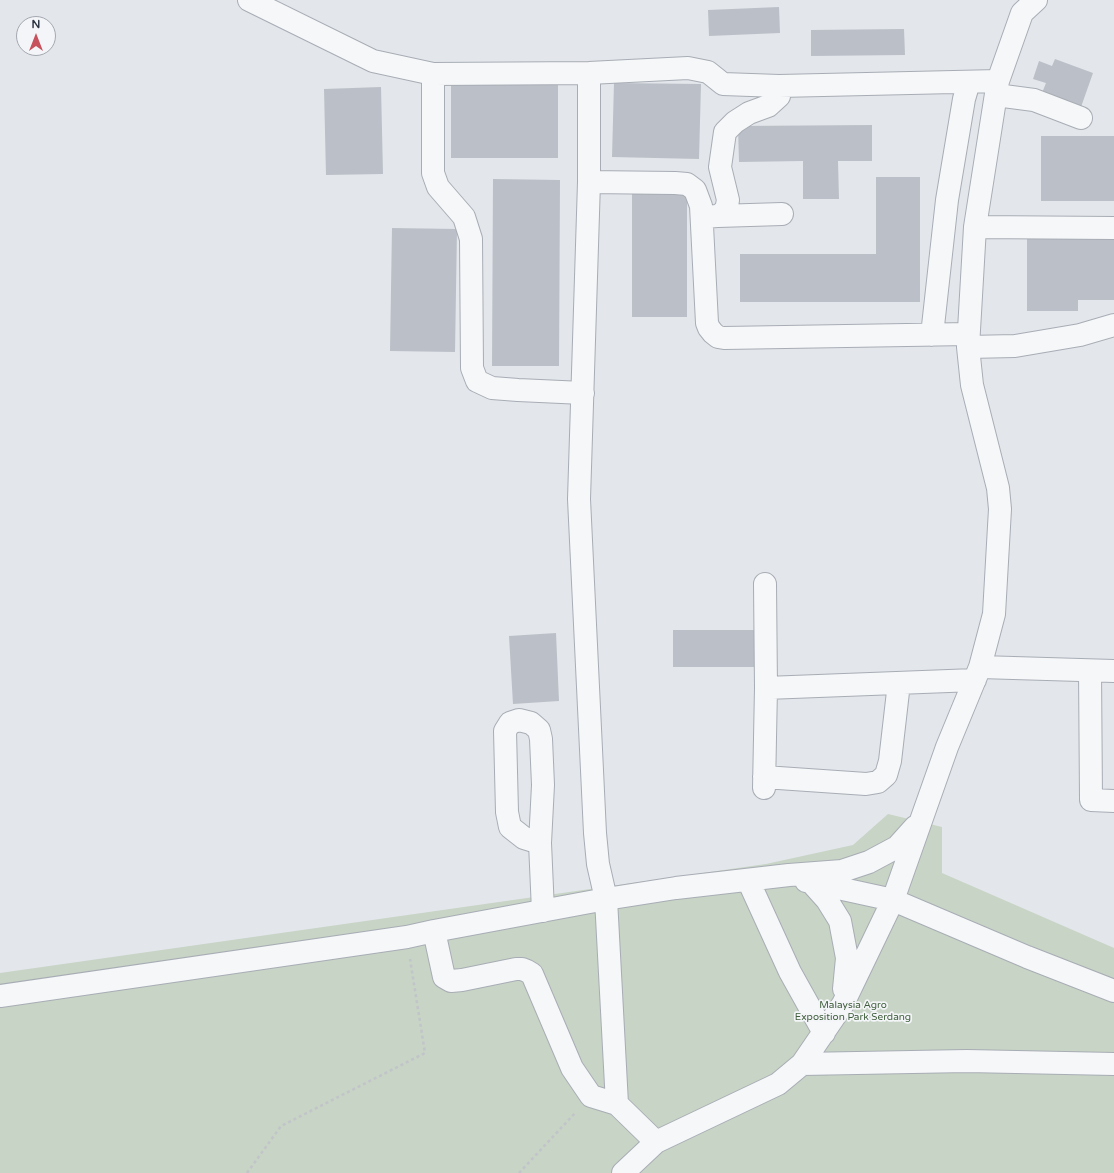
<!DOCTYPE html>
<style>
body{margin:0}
#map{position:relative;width:1114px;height:1173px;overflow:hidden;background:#e3e6eb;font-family:"Varela Round",sans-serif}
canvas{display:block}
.north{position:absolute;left:16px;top:16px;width:40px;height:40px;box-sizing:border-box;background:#f3f5f8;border:1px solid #a3a7af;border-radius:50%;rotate:0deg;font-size:11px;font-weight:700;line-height:16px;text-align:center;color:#2c3342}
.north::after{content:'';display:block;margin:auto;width:14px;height:18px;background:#c7515c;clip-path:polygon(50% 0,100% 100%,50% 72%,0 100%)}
</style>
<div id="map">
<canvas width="1114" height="1173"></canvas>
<div class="north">N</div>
</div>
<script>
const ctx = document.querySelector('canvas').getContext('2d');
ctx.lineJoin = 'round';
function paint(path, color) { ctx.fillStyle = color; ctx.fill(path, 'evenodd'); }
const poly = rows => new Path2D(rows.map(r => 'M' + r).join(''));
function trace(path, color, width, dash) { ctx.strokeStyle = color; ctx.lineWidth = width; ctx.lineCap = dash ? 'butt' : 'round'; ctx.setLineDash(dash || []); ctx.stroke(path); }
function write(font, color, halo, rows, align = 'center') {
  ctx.font = font + ' "Varela Round",sans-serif'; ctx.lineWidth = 3.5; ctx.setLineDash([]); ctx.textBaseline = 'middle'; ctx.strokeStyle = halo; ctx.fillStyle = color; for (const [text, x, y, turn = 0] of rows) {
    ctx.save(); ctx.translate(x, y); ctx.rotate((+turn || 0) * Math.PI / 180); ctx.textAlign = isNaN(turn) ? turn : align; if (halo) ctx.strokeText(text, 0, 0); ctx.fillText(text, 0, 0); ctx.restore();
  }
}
const green = poly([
 [888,814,942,827,942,873,1114,948,1114,1173,0,1173,0,973,766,864,853,845]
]);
const building = poly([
 [779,7,780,33,709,36,708,10],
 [904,29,905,55,811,56,811,30],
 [1055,59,1093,73,1081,107,1042,93,1046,83,1033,79,1039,61,1052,66],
 [614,83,701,84,699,159,612,157],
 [451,84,558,84,558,158,451,158],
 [381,87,383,174,326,175,324,89],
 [872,125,872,161,838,161,839,199,803,199,803,161,739,162,738,126],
 [1041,136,1114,136,1114,201,1041,201],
 [876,177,920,177,920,302,740,302,740,254,876,254],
 [493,179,560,180,559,366,492,366],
 [632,188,687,188,687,317,632,317],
 [392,228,457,229,455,352,390,351],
 [1027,239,1114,239,1114,300,1078,300,1078,311,1027,311],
 [673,630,755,630,755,667,673,667],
 [556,633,559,701,513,704,509,636]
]);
const path = poly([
 [247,1173,281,1126,425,1053,410,959],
 [519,1173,576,1112]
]);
const minor = poly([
 [249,0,373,61,433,74,589,73,688,68,708,72,723,84,779,86,998,81],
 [589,73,589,182,579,499,595,833,598,864,606,899,617,1104,656,1142],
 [433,74,433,173,438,187,464,217,471,239,472,368,477,381,492,388,518,390,583,393],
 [996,95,1034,100,1081,118],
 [589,182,675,183,687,184,695,190,701,206,707,323,709,328,713,333,718,337,724,338,968,334],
 [718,216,782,214],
 [702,217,718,216,726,210,728,200,720,167,725,132,735,122,749,113,768,106,779,96,779,86],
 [975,227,1114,228],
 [932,335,947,200,964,99,969,82],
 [968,347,1015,346,1080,335,1114,325],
 [765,584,766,688],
 [980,667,1114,671],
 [1090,671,1091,800,1114,801],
 [764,777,866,784,878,782,886,775,890,761,899,683],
 [764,788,766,688,975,680],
 [540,843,524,838,510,827,507,812,505,731,510,723,519,720,531,723,539,730,541,739,543,785,540,843,543,911],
 [748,880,790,972,824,1033],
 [806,881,893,900,1027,957,1114,991],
 [810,881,827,900,840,921,847,958,844,989],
 [434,931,444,977,451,981,462,980,516,969,522,969,527,971,532,974,572,1068,591,1096,617,1104],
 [0,996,407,937,434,931,606,899,676,888,789,875,842,871,869,862,897,847,915,827],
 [802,1064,967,1061,1114,1064],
 [623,1173,656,1142,778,1084,802,1064,843,1004,893,900,947,747,980,667,994,614,1000,509,998,488,972,385,968,347,975,227,998,81,1022,13,1036,0]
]);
const parkNames = [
 ["Malaysia Agro",853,1005],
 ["Exposition Park Serdang",853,1017]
];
paint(green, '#c8d4c5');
paint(building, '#bbbfc7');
trace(minor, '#a8adb5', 24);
trace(path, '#c1c4c9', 2.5, [3, 3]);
trace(minor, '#f6f7f9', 22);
write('10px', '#3f5d3a', '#f3f5f8', parkNames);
</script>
